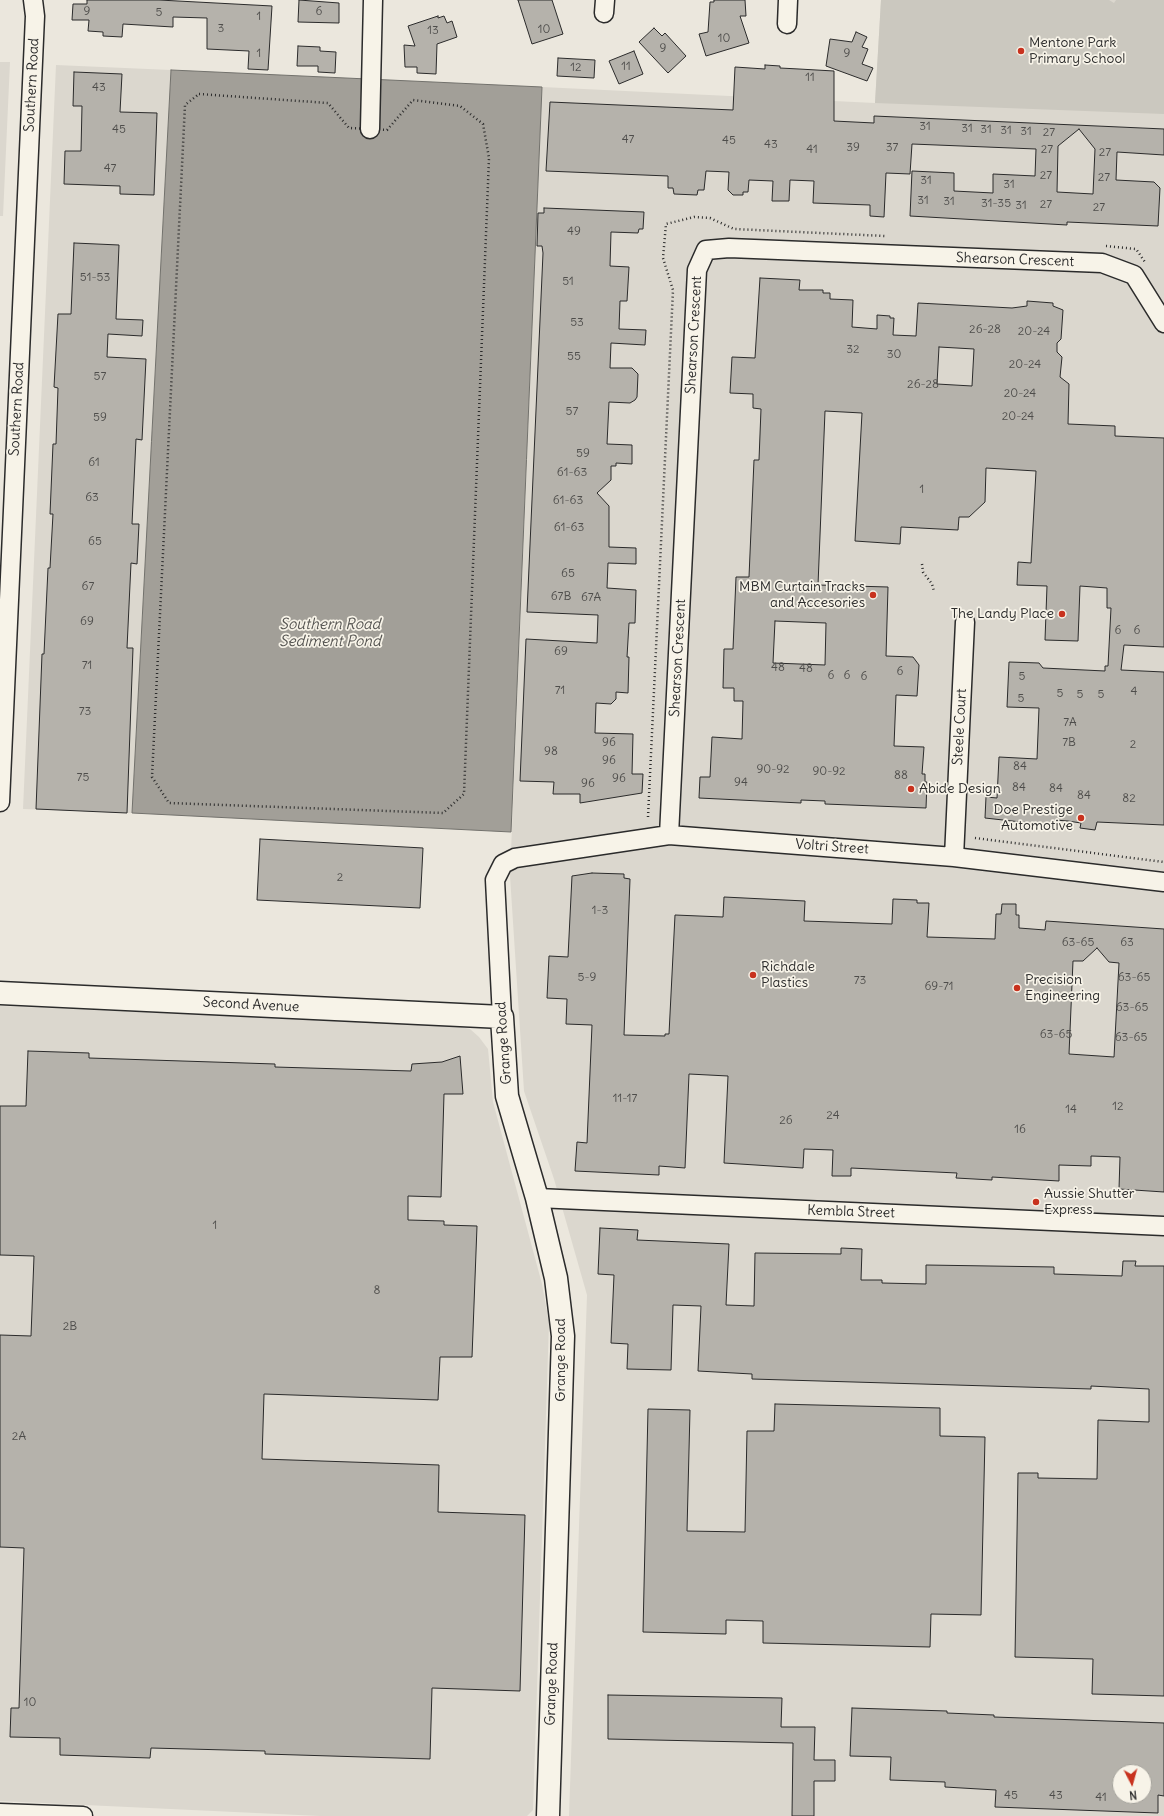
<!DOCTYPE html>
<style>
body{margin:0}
#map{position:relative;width:1164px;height:1816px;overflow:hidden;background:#ebe7dd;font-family:Delius,sans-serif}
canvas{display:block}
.north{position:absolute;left:1112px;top:1764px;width:40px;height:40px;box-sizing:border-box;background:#f7f3e8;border:1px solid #a5a39c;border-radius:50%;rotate:174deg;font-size:11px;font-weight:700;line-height:16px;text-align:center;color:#2b2b2b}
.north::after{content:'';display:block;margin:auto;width:14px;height:18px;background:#c8321e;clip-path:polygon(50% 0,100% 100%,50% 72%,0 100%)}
</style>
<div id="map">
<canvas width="1164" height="1816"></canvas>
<div class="north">N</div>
</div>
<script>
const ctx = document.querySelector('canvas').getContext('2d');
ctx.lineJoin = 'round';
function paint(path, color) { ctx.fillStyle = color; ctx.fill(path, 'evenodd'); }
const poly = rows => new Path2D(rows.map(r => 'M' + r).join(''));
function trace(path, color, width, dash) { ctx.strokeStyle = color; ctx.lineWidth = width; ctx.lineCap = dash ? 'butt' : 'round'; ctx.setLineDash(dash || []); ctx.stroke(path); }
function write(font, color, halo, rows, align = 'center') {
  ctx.font = font + ' Delius,sans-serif'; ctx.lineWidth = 3.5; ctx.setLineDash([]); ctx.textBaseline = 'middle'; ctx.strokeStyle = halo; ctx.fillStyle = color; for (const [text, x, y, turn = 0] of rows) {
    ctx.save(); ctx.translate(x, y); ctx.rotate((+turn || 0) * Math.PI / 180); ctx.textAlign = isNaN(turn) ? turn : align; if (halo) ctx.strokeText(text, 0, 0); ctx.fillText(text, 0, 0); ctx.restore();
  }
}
const built = poly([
 [881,0,1164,0,1164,1816,569,1816,587,1295,554,1179,524,1091,510,876,542,87,875,103],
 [1120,1772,1144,1772,1144,1796,1120,1796],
 [0,62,10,62,3,216,0,216],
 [56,65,171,70,132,813,23,809],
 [0,1006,457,1026,470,1029,479,1037,488,1049,493,1102,542,1284,549,1323,533,1810,527,1816,320,1816,0,1801]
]);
const green = poly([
 [881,0,1109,0,1114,3,1116,0,1164,0,1164,114,875,103]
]);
const water = poly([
 [171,70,542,87,511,832,132,813,171,70]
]);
const building = poly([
 [87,0,159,0,272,6,268,70,248,69,249,51,207,49,207,18,173,17,173,27,123,24,122,37,103,36,103,32,88,31,89,20,72,20,73,4,87,4,87,0],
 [299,0,339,3,339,23,298,22,299,0],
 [518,0,552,0,563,34,532,44,518,0],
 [714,0,745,0,746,16,740,16,749,43,706,56,699,34,708,32,710,2,714,2,714,0],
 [438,16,438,18,444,16,447,23,452,21,457,37,437,44,436,74,417,73,417,67,405,67,404,45,415,46,408,26,438,16],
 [654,28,662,36,665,33,686,56,668,73,639,42,654,28],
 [856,32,867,37,862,47,868,49,862,64,873,68,867,81,826,66,830,39,852,42,856,32],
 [298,46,320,47,320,51,336,52,335,73,318,72,318,66,297,66,298,46],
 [634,51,643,74,619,84,609,61,634,51],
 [558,58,595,60,594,78,557,76,558,58],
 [765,65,780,66,780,68,799,69,834,71,834,121,874,123,874,116,1164,129,1164,155,1117,152,1116,180,1154,182,1160,188,1158,226,1067,222,1067,225,910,216,912,171,954,173,954,191,993,193,993,174,1035,176,1036,149,912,144,910,174,886,173,884,217,870,216,870,205,813,203,814,181,790,180,789,201,772,201,773,181,749,180,748,192,743,192,743,195,733,195,728,190,729,172,706,171,704,190,698,190,697,195,674,194,673,188,668,188,668,176,546,171,550,102,733,110,735,67,765,69,765,65],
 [1079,129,1095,149,1093,194,1057,192,1058,146,1079,129],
 [74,72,122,74,120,112,157,113,154,195,120,194,120,186,64,184,65,151,81,151,82,106,73,106,74,72],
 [544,208,644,212,643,229,639,229,638,233,611,232,610,266,629,267,627,301,620,301,619,329,646,330,645,345,611,343,610,368,632,368,638,374,637,397,635,400,630,403,609,402,607,444,632,445,632,464,616,463,616,466,611,466,611,480,597,493,609,506,609,547,636,548,636,564,608,563,607,588,636,590,635,623,629,623,627,657,629,657,628,693,616,692,616,699,611,704,596,703,595,733,633,734,632,774,643,774,642,793,580,803,580,794,553,794,554,782,520,781,526,639,597,643,598,615,527,612,543,253,542,246,537,246,538,213,544,213,544,208],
 [74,243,119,245,116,319,143,320,142,336,108,334,107,357,146,359,142,440,136,439,132,524,139,524,137,564,131,563,127,648,133,648,127,813,36,809,42,654,44,654,48,568,50,568,53,514,50,514,53,444,56,444,58,388,54,387,58,314,71,314,74,243],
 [760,278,800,280,799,290,823,290,823,293,830,293,830,299,853,300,852,327,877,329,877,315,890,316,890,318,894,318,893,335,916,336,918,303,1012,308,1027,306,1027,301,1053,303,1053,306,1063,310,1061,339,1057,343,1057,352,1062,357,1060,377,1069,384,1068,424,1115,426,1115,436,1164,438,1164,647,1124,645,1121,670,1164,672,1164,825,1097,822,1095,830,1080,828,1081,823,1068,821,1055,820,1055,824,1039,824,985,818,986,797,997,798,999,757,1037,759,1039,708,1007,707,1009,662,1039,663,1043,668,1105,671,1105,666,1108,666,1111,608,1107,608,1107,588,1080,586,1078,641,1045,640,1047,586,1017,585,1018,562,1031,563,1036,471,986,468,985,502,969,517,959,517,958,530,901,527,900,544,855,541,862,413,825,411,818,585,888,587,886,656,913,657,919,665,917,696,896,695,894,746,924,747,922,774,925,774,925,782,927,782,926,808,825,804,825,801,801,800,801,803,699,798,700,777,710,777,712,737,742,739,743,701,734,701,734,688,723,688,724,649,733,649,736,577,749,577,754,460,759,460,761,409,753,408,753,394,730,393,732,357,755,358,760,278],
 [939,347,974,349,972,386,937,384,939,347],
 [775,621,826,623,825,665,773,663,775,621],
 [260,839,423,848,420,908,257,900,260,839],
 [592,873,624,874,624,878,630,879,624,1035,665,1036,665,1034,669,1034,675,915,723,917,724,897,805,901,804,921,892,924,893,899,917,900,917,903,929,903,927,937,995,939,996,914,1001,914,1002,904,1016,904,1016,915,1019,915,1019,928,1045,930,1046,921,1164,929,1164,1192,1119,1189,1120,1157,1091,1156,1091,1166,1059,1165,1059,1181,992,1177,992,1180,956,1178,957,1173,851,1168,851,1176,832,1176,833,1150,804,1149,803,1168,724,1163,728,1076,689,1074,685,1168,659,1166,659,1175,575,1171,577,1142,587,1143,592,1025,566,1024,567,999,547,998,549,956,568,957,572,876,592,873],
 [1097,948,1109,962,1119,963,1114,1057,1069,1054,1073,961,1083,961,1097,948],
 [28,1051,89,1053,89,1058,275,1064,275,1067,411,1071,412,1064,442,1062,460,1056,463,1094,444,1094,441,1197,408,1196,408,1220,444,1221,444,1225,477,1226,472,1357,440,1357,438,1400,264,1394,262,1459,439,1465,438,1512,525,1515,520,1691,432,1688,430,1759,265,1754,265,1751,151,1748,150,1758,60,1755,60,1738,10,1737,11,1708,19,1708,24,1548,0,1547,0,1335,31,1336,34,1256,0,1255,0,1106,26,1106,28,1051],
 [600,1228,638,1230,637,1240,729,1244,726,1305,754,1306,755,1253,841,1254,841,1248,862,1249,861,1280,882,1280,882,1283,926,1284,926,1265,1054,1267,1054,1274,1122,1276,1123,1261,1136,1261,1135,1266,1164,1266,1164,1696,1092,1694,1093,1659,1015,1657,1018,1473,1038,1473,1038,1478,1097,1479,1098,1420,1149,1422,1149,1389,1091,1386,1091,1389,752,1379,752,1374,698,1371,701,1306,673,1305,671,1370,627,1369,628,1344,611,1343,614,1275,598,1274,600,1228],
 [775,1404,940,1408,940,1436,985,1437,981,1615,931,1614,930,1647,763,1643,763,1621,726,1620,726,1634,643,1632,648,1409,690,1410,687,1531,745,1532,747,1431,774,1431,775,1404],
 [608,1695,782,1698,781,1727,815,1727,814,1760,835,1760,835,1781,814,1781,814,1816,792,1816,793,1743,608,1739,608,1695],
 [852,1708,947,1711,947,1713,994,1715,994,1717,1164,1723,1164,1796,1158,1795,1158,1813,995,1807,996,1790,945,1787,945,1782,890,1780,891,1757,850,1756,852,1708],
 [1120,1772,1144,1772,1144,1796,1120,1796,1120,1772]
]);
const path = poly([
 [199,94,328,103,349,128,387,130,413,100,460,106,483,124,489,158,464,794,443,813,169,803,152,777,185,105,199,94],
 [1106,246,1136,249,1145,262],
 [922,564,923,572,932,584,934,591],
 [648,817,673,290,663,258,666,224,694,217,710,218,734,229,885,236],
 [975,838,1164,862]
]);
const minor = poly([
 [604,13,605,0],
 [787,24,788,0],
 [370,129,373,0],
 [0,802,35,16,33,0],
 [669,835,697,270,706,250,729,248,1102,263,1134,275,1164,323],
 [954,857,965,622],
 [502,1017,495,880,503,864,515,858,669,835,954,857,1164,882],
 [537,1198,1164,1226],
 [0,1813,83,1816]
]);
const major = poly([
 [0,993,502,1017,507,1096,537,1198,556,1278,563,1336,548,1816]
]);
const markers = [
 [1021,51,4,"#c8321e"],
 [873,595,4,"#c8321e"],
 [1062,614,4,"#c8321e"],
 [911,789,4,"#c8321e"],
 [1081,818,4,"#c8321e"],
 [753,975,4,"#c8321e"],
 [1017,988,4,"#c8321e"],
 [1036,1202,4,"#c8321e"]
];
const numberNames = [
 ["9",87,12],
 ["6",319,12],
 ["5",159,13],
 ["1",259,17],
 ["3",221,29],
 ["10",544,30],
 ["13",433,31],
 ["10",724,39],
 ["9",663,49],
 ["1",259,54],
 ["9",847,54],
 ["11",626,67],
 ["12",576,68],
 ["11",810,78],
 ["43",99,88],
 ["31",925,127],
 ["31",967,129],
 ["45",119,130],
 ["31",986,130],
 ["31",1006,131],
 ["31",1026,132],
 ["27",1049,133],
 ["47",628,140],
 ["45",729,141],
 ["43",771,145],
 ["39",853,148],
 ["37",892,148],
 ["41",812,150],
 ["27",1047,150],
 ["27",1105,153],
 ["47",110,169],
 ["27",1046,176],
 ["27",1104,178],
 ["31",926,181],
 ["31",1009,185],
 ["31",923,201],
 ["31",949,202],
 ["31-35",996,204],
 ["27",1046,205],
 ["31",1021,206],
 ["27",1099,208],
 ["49",574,232],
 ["51-53",95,278],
 ["51",568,282],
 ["53",577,323],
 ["26-28",985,330],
 ["20-24",1034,332],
 ["32",853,350],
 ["30",894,355],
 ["55",574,357],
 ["20-24",1025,365],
 ["57",100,377],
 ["26-28",923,385],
 ["20-24",1020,394],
 ["57",572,412],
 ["20-24",1018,417],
 ["59",100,418],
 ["59",583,454],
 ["61",94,463],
 ["61-63",572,473],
 ["1",922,490],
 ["63",92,498],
 ["61-63",568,501],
 ["61-63",569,528],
 ["65",95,542],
 ["65",568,574],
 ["67",88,587],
 ["67B",561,597],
 ["67A",591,598],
 ["69",87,622],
 ["6",1118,631],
 ["6",1137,631],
 ["69",561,652],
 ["71",87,666],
 ["48",778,668],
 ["48",806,669],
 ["6",900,672],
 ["6",831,676],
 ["6",847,676],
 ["6",864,677],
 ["5",1022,677],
 ["71",560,691],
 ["4",1134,692],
 ["5",1060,694],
 ["5",1080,695],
 ["5",1101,695],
 ["5",1021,699],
 ["73",85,712],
 ["7A",1070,723],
 ["96",609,743],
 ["7B",1069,743],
 ["2",1133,745],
 ["98",551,752],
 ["96",609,761],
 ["84",1020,767],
 ["90-92",773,770],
 ["90-92",829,772],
 ["88",901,776],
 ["75",83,778],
 ["96",619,779],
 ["94",741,783],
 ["96",588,784],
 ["84",1019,788],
 ["84",1056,789],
 ["84",1084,796],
 ["82",1129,799],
 ["2",340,878],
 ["1-3",600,911],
 ["63-65",1078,943],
 ["63",1127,943],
 ["5-9",587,978],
 ["63-65",1134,978],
 ["73",860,981],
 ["69-71",939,987],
 ["63-65",1132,1008],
 ["63-65",1056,1035],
 ["63-65",1131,1038],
 ["11-17",625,1099],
 ["12",1118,1107],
 ["14",1071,1110],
 ["24",833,1116],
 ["26",786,1121],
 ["16",1020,1130],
 ["1",215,1226],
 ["8",377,1291],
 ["2B",70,1327],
 ["2A",19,1437],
 ["10",30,1703],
 ["45",1011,1796],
 ["43",1056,1796],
 ["41",1101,1798]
];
const poiNames = [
 ["Mentone Park",1029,43],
 ["Primary School",1029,59],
 ["MBM Curtain Tracks",865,587,"right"],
 ["and Accesories",865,603,"right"],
 ["The Landy Place",1054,614,"right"],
 ["Abide Design",919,789],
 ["Doe Prestige",1073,810,"right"],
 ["Automotive",1073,826,"right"],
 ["Richdale",761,967],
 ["Plastics",761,983],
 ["Precision",1025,980],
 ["Engineering",1025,996],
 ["Aussie Shutter",1044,1194],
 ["Express",1044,1210]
];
const streetNames = [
 ["Southern Road",32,85,-87],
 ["Shearson Crescent",1015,260,2],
 ["Shearson Crescent",694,335,-87],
 ["Southern Road",17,409,-87],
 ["Shearson Crescent",678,658,-87],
 ["Steele Court",960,727,-87],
 ["Voltri Street",832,847,4],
 ["Second Avenue",251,1005,3],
 ["Grange Road",504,1043,-94],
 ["Kembla Street",851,1212,2],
 ["Grange Road",561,1360,-90],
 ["Grange Road",552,1684,-88]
];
const waterNames = [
 ["Southern Road",330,625],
 ["Sediment Pond",330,642]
];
paint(built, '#dbd7ce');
paint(green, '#cbc8bf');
paint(water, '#a29f98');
trace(water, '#72716c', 1);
paint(building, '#b5b2ab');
trace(building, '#2b2b2b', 1);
trace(minor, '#2b2b2b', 21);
trace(major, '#2b2b2b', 25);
trace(path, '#2b2b2b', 2.5, [1, 3]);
trace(minor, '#f7f3e8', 18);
trace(major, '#f7f3e8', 22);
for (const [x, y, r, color] of markers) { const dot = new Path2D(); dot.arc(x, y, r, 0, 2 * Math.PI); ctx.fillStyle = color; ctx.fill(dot); trace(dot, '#f7f3e8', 1.5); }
write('12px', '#4e4d4b', null, numberNames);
write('14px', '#2b2b2b', '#f7f3e8', poiNames, 'left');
write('14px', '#2b2b2b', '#f7f3e8', streetNames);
write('italic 15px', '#555451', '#f7f3e8', waterNames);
</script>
